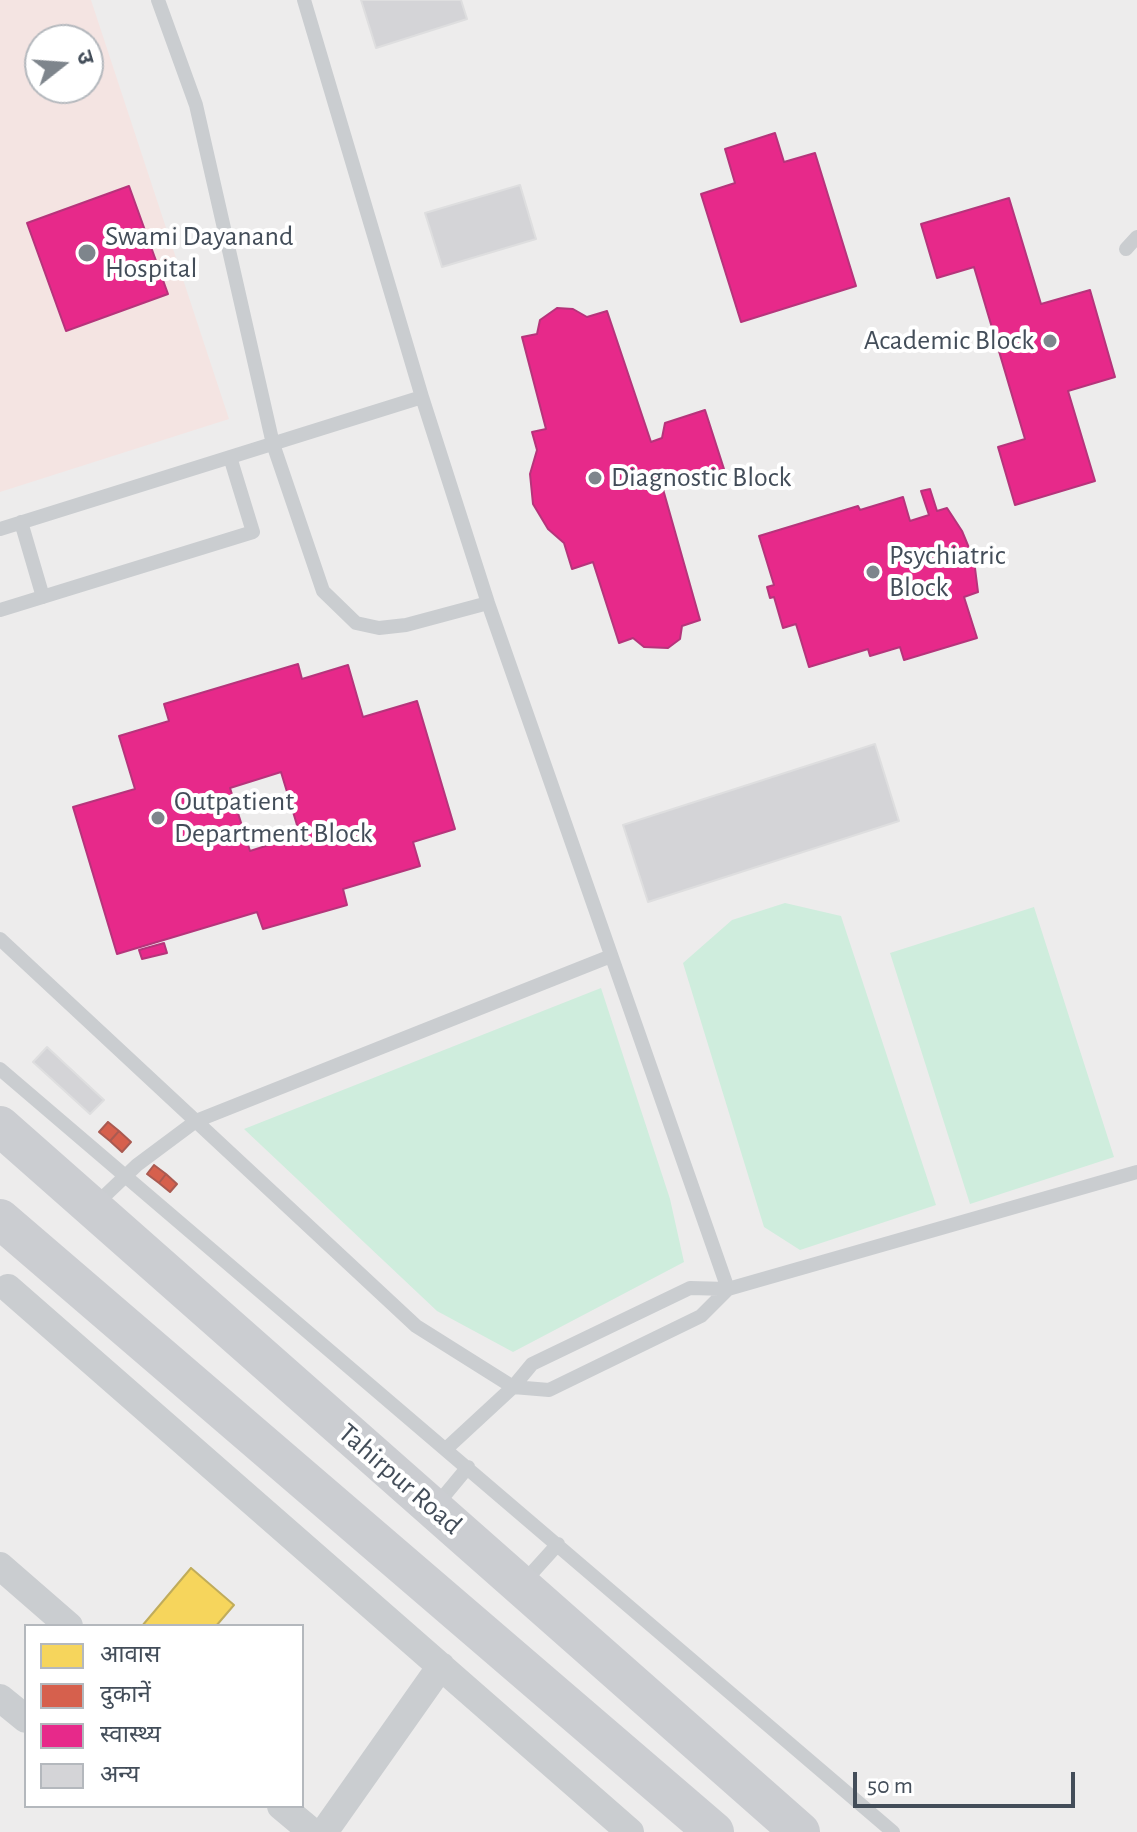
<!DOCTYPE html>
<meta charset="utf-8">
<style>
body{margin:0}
#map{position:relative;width:1137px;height:1832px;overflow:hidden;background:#edecec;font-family:"Alegreya Sans","Noto Sans Devanagari",sans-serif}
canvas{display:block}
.legend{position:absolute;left:24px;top:1624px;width:280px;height:184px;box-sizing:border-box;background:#fff;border:2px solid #b4b8bd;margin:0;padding:10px 14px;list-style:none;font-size:24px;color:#434d59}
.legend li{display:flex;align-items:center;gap:16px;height:40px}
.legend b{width:40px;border:2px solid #b4b8bd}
.north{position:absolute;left:24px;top:24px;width:80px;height:80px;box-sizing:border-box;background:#fff;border:2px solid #b4b8bd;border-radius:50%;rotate:73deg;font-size:22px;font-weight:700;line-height:32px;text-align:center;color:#434d59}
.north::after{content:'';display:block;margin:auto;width:28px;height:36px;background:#7e858c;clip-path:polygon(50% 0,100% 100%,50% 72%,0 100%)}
.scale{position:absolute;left:853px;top:1772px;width:222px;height:36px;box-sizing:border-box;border:4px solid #434d59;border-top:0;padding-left:10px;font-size:24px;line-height:28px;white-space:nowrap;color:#434d59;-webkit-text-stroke:6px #fff;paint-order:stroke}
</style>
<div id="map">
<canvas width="1137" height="1832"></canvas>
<ul class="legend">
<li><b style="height:22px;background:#f6d55c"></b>आवास</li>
<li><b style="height:22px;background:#d6604d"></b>दुकानें</li>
<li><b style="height:22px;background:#e7298a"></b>स्वास्थ्य</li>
<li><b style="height:22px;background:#d4d4d7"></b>अन्य</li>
</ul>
<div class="north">उ</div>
<div class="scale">50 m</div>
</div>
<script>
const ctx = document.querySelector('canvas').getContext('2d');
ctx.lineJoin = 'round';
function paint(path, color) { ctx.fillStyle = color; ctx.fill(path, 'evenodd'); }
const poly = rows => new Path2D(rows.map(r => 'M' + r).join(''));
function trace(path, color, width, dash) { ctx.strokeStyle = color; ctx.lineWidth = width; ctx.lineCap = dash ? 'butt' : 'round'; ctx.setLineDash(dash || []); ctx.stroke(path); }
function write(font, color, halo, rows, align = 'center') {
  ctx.font = font + ' "Alegreya Sans",sans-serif'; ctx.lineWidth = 8; ctx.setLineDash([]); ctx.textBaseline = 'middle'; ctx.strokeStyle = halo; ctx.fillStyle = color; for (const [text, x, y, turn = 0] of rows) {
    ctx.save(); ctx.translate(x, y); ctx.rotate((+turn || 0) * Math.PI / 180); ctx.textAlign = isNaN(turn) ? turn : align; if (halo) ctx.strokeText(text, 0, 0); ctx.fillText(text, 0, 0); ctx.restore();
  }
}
const medical = poly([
 [0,0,91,0,229,419,0,492],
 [40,40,88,40,88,88,40,88]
]);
const green = poly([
 [785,903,841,916,936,1205,800,1250,764,1227,683,963,732,920],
 [1034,907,1114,1157,970,1204,890,953],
 [601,988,670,1199,684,1262,513,1352,437,1311,244,1129]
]);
const homes = poly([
 [191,1568,234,1605,216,1626,142,1626,191,1568]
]);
const shops = poly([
 [108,1122,119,1131,110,1141,99,1132,108,1122],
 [119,1131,131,1142,122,1152,110,1141,119,1131],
 [154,1165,166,1174,159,1183,147,1174,154,1165],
 [166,1174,177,1184,170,1192,159,1183,166,1174]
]);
const health = poly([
 [775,133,784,162,815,153,856,286,741,322,701,194,735,183,725,149,775,133],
 [129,186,168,294,66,331,27,223,129,186],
 [1009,198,1041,304,1090,290,1115,377,1068,391,1095,481,1015,505,998,447,1025,439,974,267,937,278,921,224,1009,198],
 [557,308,573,309,587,317,607,311,651,442,662,438,665,423,705,410,724,469,688,481,672,472,659,475,700,620,682,626,680,639,668,648,644,647,633,638,619,643,593,562,572,569,564,543,548,529,533,504,530,474,537,450,532,432,546,429,522,337,537,334,540,320,557,308],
 [930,489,937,511,947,508,962,531,974,560,978,592,964,597,977,638,904,660,900,647,870,656,868,649,809,667,796,624,783,628,774,597,770,598,767,587,774,585,759,536,858,506,860,510,903,497,910,521,929,515,921,491,930,489],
 [298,664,302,679,348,665,363,717,417,701,455,829,413,842,420,866,343,889,347,905,263,929,257,912,117,954,73,807,135,789,119,736,169,721,164,704,298,664],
 [281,772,300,835,250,851,230,788,281,772],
 [164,943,167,953,142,959,139,950,164,943]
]);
const building = poly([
 [361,0,461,0,467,19,376,48,361,0],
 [520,185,536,239,442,267,425,213,520,185],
 [875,744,899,821,648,902,623,825,875,744],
 [47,1047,104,1100,90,1114,33,1062,47,1047]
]);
const service = poly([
 [158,0,196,105,273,444,323,591,356,623,379,628,406,625,488,603],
 [304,0,422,397],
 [1126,249,1137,237],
 [21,522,43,597],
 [0,529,422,397,488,603,728,1289,690,1288,532,1364,513,1387,416,1326,0,939],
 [0,610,253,532,230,457],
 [0,1069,893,1832],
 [94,1206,137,1165,196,1121,611,956],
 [447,1448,513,1387,549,1390,701,1316,728,1289,1137,1172],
 [434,1508,468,1467],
 [521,1585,558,1544]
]);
const minor = poly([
 [8,1288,630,1832],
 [0,1566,69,1626],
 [0,1698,26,1719],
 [281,1806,312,1832],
 [324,1832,441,1666]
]);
const secondary = poly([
 [0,1126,800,1832],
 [0,1219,714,1832]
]);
const markers = [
 [87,253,10,"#7e858c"],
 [1050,341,8,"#7e858c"],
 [595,478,8,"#7e858c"],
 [873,572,8,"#7e858c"],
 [158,818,8,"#7e858c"]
];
const poiNames = [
 ["Swami Dayanand",105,237],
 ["Hospital",105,269],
 ["Academic Block",1034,341,"right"],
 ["Diagnostic Block",611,478],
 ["Psychiatric",889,556],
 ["Block",889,588],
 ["Outpatient",174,802],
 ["Department Block",174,834]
];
const streetNames = [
 ["Tahirpur Road",400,1479,41]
];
paint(medical, '#f4e4e2');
paint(green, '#cfeddd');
paint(homes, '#f6d55c');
trace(homes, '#c0ac5b', 2);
paint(shops, '#d6604d');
trace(shops, '#aa5a51', 2);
paint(health, '#e7298a');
trace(health, '#b6347b', 2);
paint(building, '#d4d4d7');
trace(building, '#dededf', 2);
trace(service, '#cacdd0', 14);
trace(minor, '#cacdd0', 28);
trace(secondary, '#cbcdd1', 40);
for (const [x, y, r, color] of markers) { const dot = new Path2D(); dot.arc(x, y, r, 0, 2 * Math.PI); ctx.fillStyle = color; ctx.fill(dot); trace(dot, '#fff', 3); }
write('28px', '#434d59', '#fff', poiNames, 'left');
write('28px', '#434d59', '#fff', streetNames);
</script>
